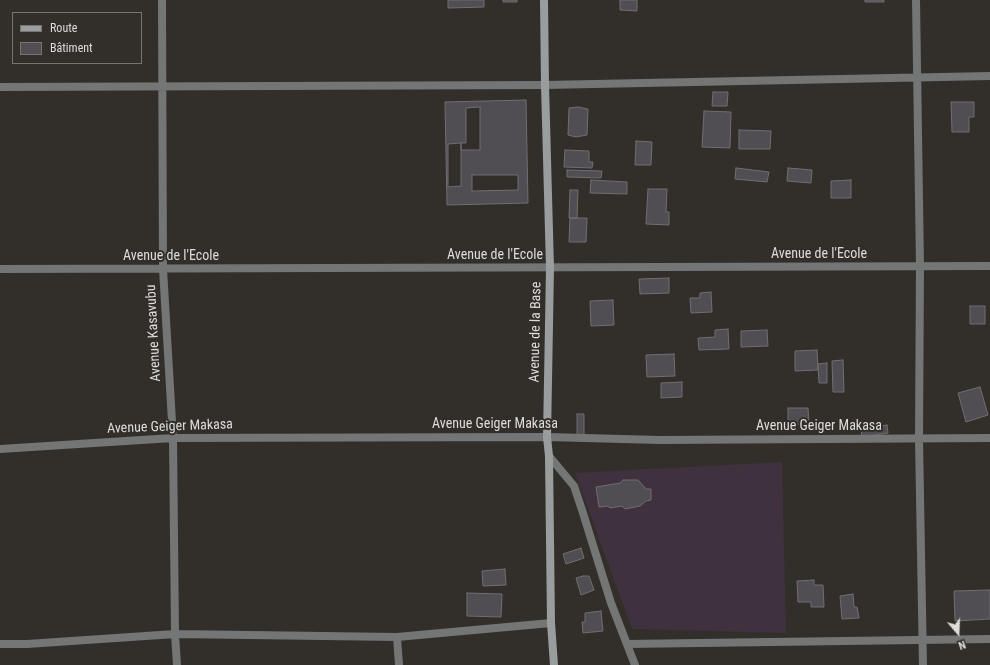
<!DOCTYPE html>
<meta charset="utf-8">
<style>
body{margin:0}
#map{position:relative;width:990px;height:665px;overflow:hidden;background:#322f2b;font-family:"Roboto Condensed",sans-serif}
canvas{display:block}
.legend{position:absolute;left:12px;top:12px;width:130px;height:52px;box-sizing:border-box;background:#322f2b;border:1px solid #777471;margin:0;padding:5px 7px;list-style:none;font-size:12px;color:#dedcd9}
.legend li{display:flex;align-items:center;gap:8px;height:20px}
.legend b{width:20px;border:1px solid #777471}
.north{position:absolute;left:938px;top:613px;width:40px;height:40px;-webkit-text-stroke:3px #322f2b;paint-order:stroke;rotate:161deg;font-size:11px;font-weight:700;line-height:16px;text-align:center;color:#dedcd9}
.north::after{content:'';display:block;margin:auto;width:14px;height:18px;background:#dedcd9;clip-path:polygon(50% 0,100% 100%,50% 72%,0 100%)}
</style>
<div id="map">
<canvas width="990" height="665"></canvas>
<ul class="legend">
<li><b style="height:5px;background:#999d9d"></b>Route</li>
<li><b style="height:11px;background:#514e53"></b>Bâtiment</li>
</ul>
<div class="north">N</div>
</div>
<script>
const ctx = document.querySelector('canvas').getContext('2d');
ctx.lineJoin = 'round';
function paint(path, color) { ctx.fillStyle = color; ctx.fill(path, 'evenodd'); }
const poly = rows => new Path2D(rows.map(r => 'M' + r).join(''));
function trace(path, color, width, dash) { ctx.strokeStyle = color; ctx.lineWidth = width; ctx.lineCap = dash ? 'butt' : 'round'; ctx.setLineDash(dash || []); ctx.stroke(path); }
function write(font, color, halo, rows, align = 'center') {
  ctx.font = font + ' "Roboto Condensed",sans-serif'; ctx.lineWidth = 4; ctx.setLineDash([]); ctx.textBaseline = 'middle'; ctx.strokeStyle = halo; ctx.fillStyle = color; for (const [text, x, y, turn = 0] of rows) {
    ctx.save(); ctx.translate(x, y); ctx.rotate((+turn || 0) * Math.PI / 180); ctx.textAlign = isNaN(turn) ? turn : align; if (halo) ctx.strokeText(text, 0, 0); ctx.fillText(text, 0, 0); ctx.restore();
  }
}
const education = poly([
 [782,462,786,633,632,629,575,473]
]);
const building = poly([
 [448,0,484,0,484,7,448,8,448,0],
 [503,0,517,0,517,2,503,2,503,0],
 [620,0,637,0,637,11,620,10,620,0],
 [865,0,884,0,884,2,865,2,865,0],
 [713,92,728,92,727,106,712,106,713,92],
 [526,100,528,203,447,205,445,102,526,100],
 [951,102,974,102,974,117,969,117,969,132,952,132,951,102],
 [480,107,480,150,461,150,461,143,466,143,466,108,480,107],
 [578,107,588,109,587,135,576,137,568,135,569,108,578,107],
 [704,111,731,112,730,148,702,147,704,111],
 [739,130,771,131,770,149,739,149,739,130],
 [636,141,652,142,651,165,635,165,636,141],
 [461,143,461,186,448,187,448,144,461,143],
 [565,150,589,151,589,162,593,162,592,168,564,167,565,150],
 [736,168,769,172,767,182,735,179,736,168],
 [788,168,812,170,811,183,787,181,788,168],
 [567,170,602,171,601,178,567,177,567,170],
 [472,175,518,175,518,190,472,191,472,175],
 [591,180,627,182,627,194,590,193,591,180],
 [851,180,851,198,831,198,831,181,851,180],
 [648,189,667,189,666,212,669,212,669,225,646,224,648,189],
 [570,190,578,190,577,218,569,218,570,190],
 [570,218,587,218,586,242,569,242,570,218],
 [669,278,669,293,640,294,639,279,669,278],
 [711,292,712,312,691,313,690,298,700,298,700,293,711,292],
 [613,300,614,325,591,326,590,301,613,300],
 [970,306,985,306,985,324,970,324,970,306],
 [728,329,729,349,699,350,698,338,715,337,715,330,728,329],
 [767,330,768,346,741,347,741,331,767,330],
 [817,350,818,370,795,371,795,351,817,350],
 [674,354,675,376,647,377,646,355,674,354],
 [843,360,844,392,833,392,832,361,843,360],
 [827,363,827,383,819,383,818,364,827,363],
 [682,382,682,397,661,398,661,383,682,382],
 [980,387,988,415,966,422,958,393,980,387],
 [788,408,808,408,809,424,788,425,788,408],
 [577,414,584,414,584,435,577,435,577,414],
 [887,425,888,433,862,437,861,429,887,425],
 [623,480,638,480,646,489,651,489,651,500,646,501,640,506,625,509,622,506,610,508,608,506,599,507,596,487,620,483,623,480],
 [581,548,584,558,566,564,563,554,581,548],
 [505,569,506,585,483,586,482,571,505,569],
 [583,576,589,576,594,590,581,595,576,578,583,576],
 [814,580,814,585,823,585,824,607,811,607,811,602,798,602,797,581,814,580],
 [990,590,990,619,955,621,954,591,990,590],
 [467,593,502,594,501,617,467,616,467,593],
 [853,594,854,607,857,607,859,618,842,619,840,596,853,594],
 [601,611,603,631,583,633,582,622,585,622,585,613,601,611]
]);
const minor = poly([
 [162,0,163,269,173,438,175,634,177,665],
 [916,0,920,266,919,439,923,665],
 [0,87,545,85,990,76],
 [0,269,990,266],
 [0,449,173,438,547,437,660,440,990,438],
 [549,456,574,486,583,513,611,603,635,665],
 [397,637,399,665],
 [0,644,27,644,175,634,397,637,551,623],
 [627,644,990,639]
]);
const secondary = poly([
 [544,0,545,85,550,268,547,437,549,456,551,623,554,665]
]);
const streetNames = [
 ["Avenue de l'Ecole",819,254],
 ["Avenue de l'Ecole",495,255],
 ["Avenue de l'Ecole",171,256],
 ["Avenue de la Base",536,332,-89],
 ["Avenue Kasavubu",154,333,-93],
 ["Avenue Geiger Makasa",495,424],
 ["Avenue Geiger Makasa",819,426],
 ["Avenue Geiger Makasa",170,427,-2]
];
paint(education, '#40313e');
paint(building, '#514e53');
trace(building, '#716d72', 1);
trace(minor, '#737675', 8);
trace(secondary, '#999d9d', 8);
write('14px', '#dedcd9', '#322f2b', streetNames);
</script>
